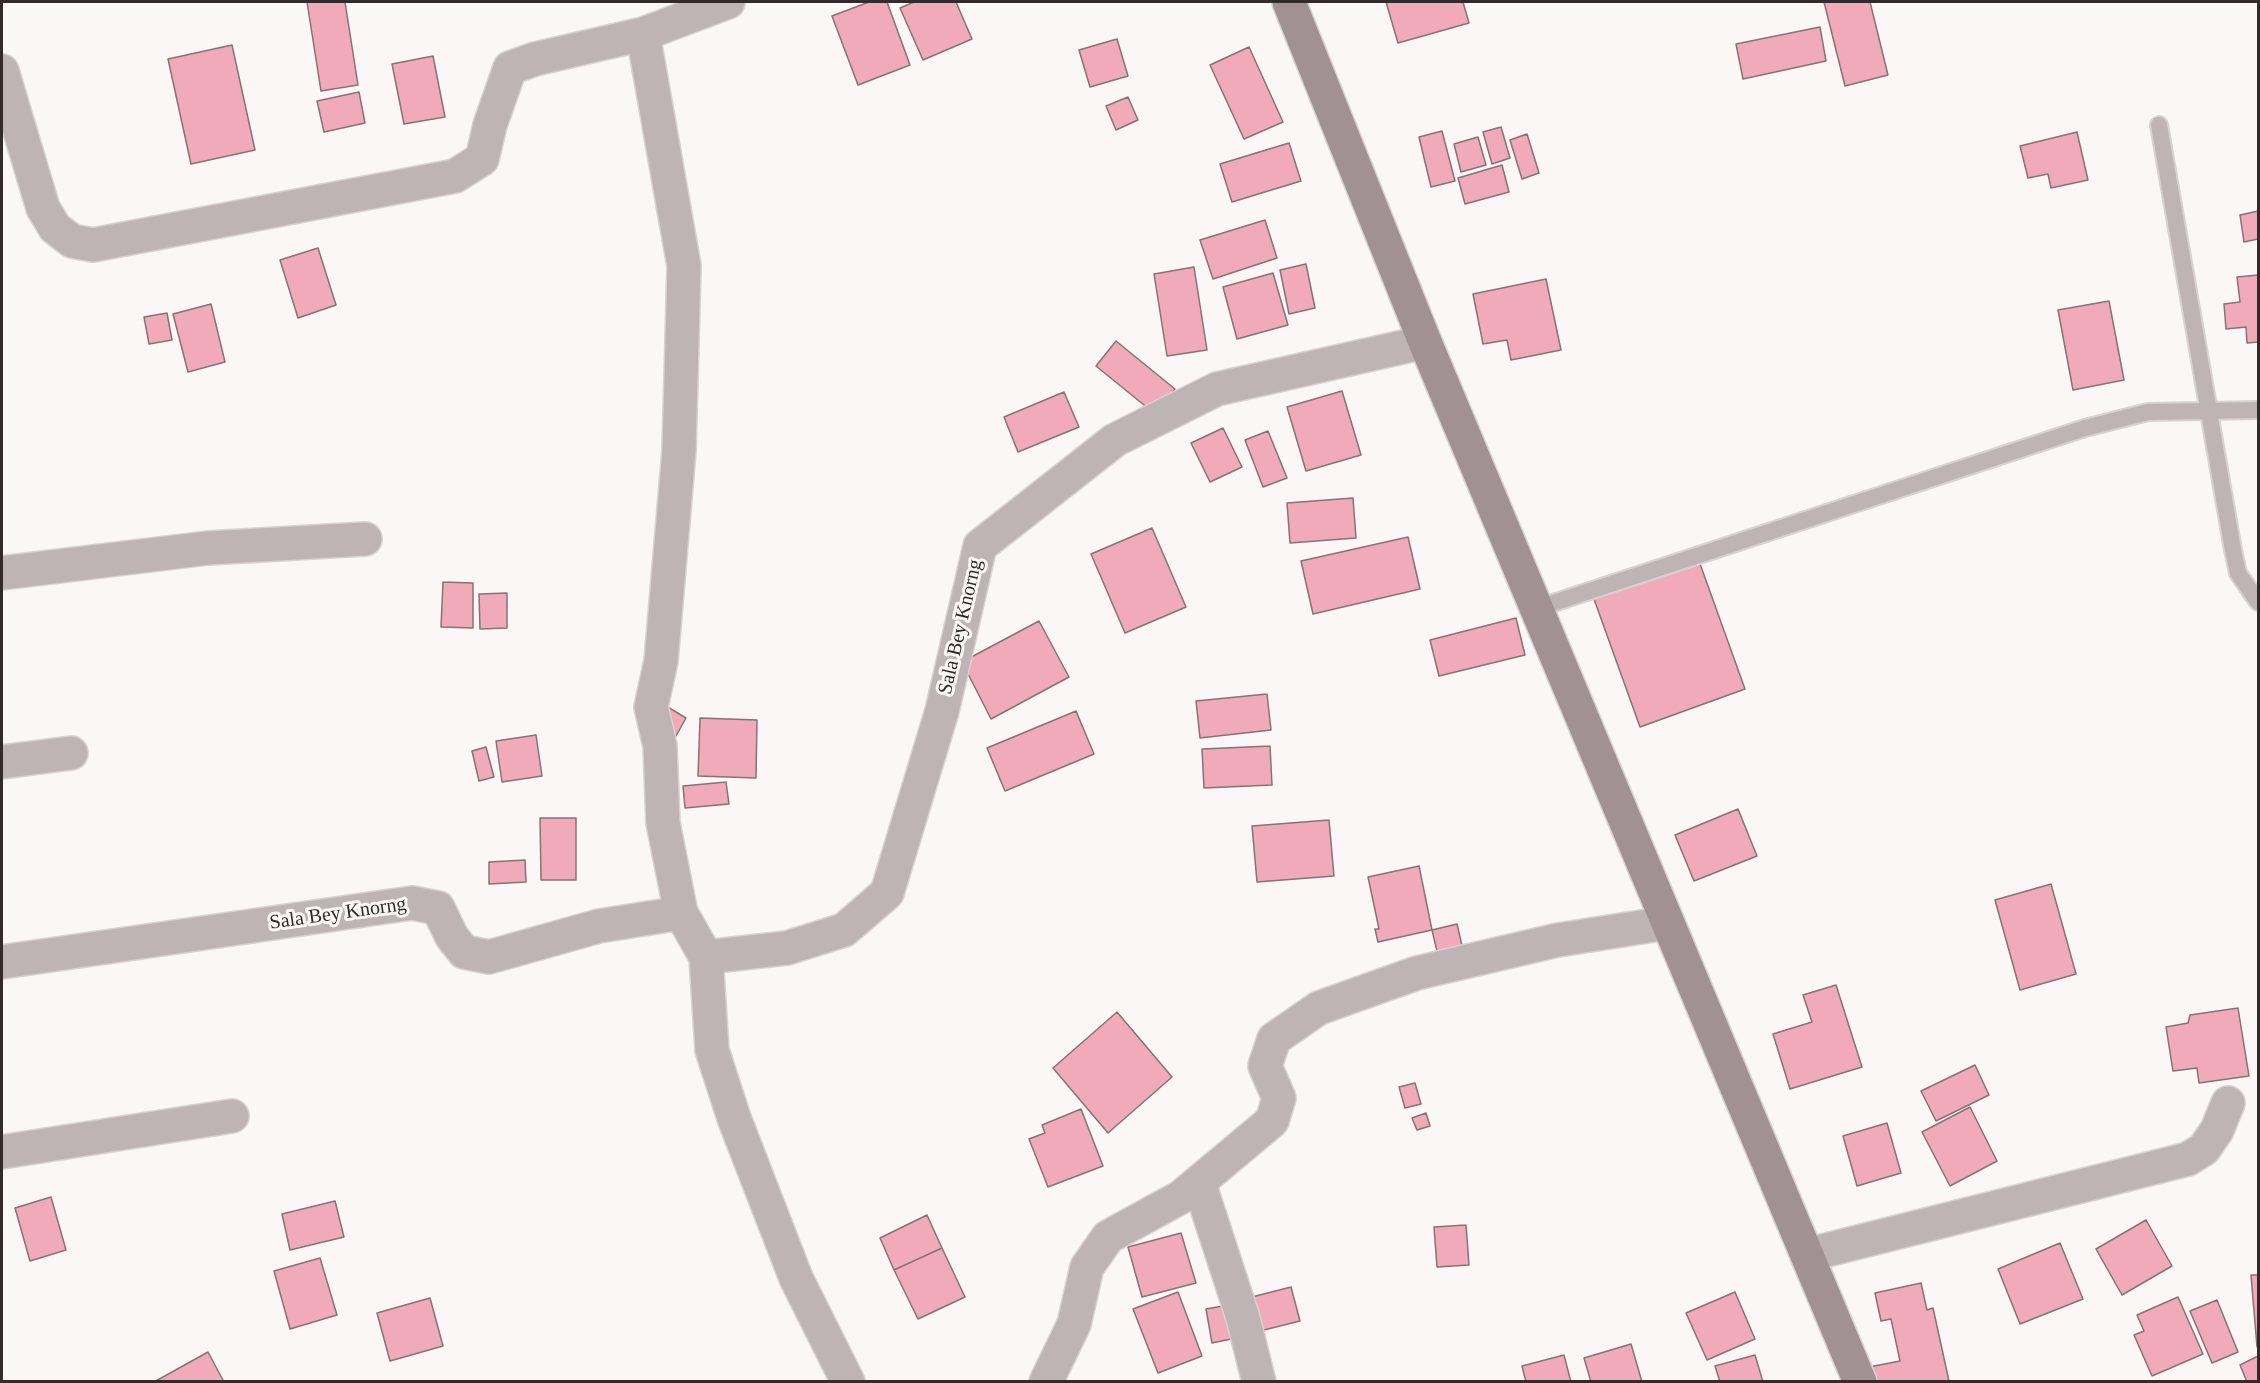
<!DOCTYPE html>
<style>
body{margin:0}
#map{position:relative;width:2260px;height:1383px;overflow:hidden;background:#fcf7f7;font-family:"Times New Roman",serif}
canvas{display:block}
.frame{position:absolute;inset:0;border:3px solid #332a2c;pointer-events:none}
</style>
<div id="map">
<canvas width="2260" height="1383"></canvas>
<div class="frame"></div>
</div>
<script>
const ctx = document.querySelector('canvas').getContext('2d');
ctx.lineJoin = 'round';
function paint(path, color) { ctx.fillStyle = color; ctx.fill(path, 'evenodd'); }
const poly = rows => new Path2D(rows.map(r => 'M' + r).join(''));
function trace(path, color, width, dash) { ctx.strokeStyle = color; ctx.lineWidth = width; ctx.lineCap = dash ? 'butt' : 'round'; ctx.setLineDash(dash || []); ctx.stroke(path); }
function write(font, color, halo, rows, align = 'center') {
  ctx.font = font + ' "Times New Roman",serif'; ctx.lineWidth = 6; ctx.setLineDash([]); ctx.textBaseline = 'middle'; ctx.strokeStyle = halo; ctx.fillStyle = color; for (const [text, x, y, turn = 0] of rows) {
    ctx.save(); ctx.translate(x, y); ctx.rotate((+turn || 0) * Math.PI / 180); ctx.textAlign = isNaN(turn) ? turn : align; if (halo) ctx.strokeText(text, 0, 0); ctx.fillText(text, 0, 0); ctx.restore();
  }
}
const building = poly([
 [307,2,345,2,358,85,321,91,307,2],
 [869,2,887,2,910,65,858,85,832,16,869,2],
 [914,2,956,2,972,39,923,60,900,8,914,2],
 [1386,2,1463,2,1469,23,1398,43,1386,2],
 [1824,2,1870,2,1888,75,1845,86,1824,2],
 [1820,27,1826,61,1743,79,1736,44,1820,27],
 [1117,39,1128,76,1090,87,1079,50,1117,39],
 [232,45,255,150,191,164,168,59,232,45],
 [1249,47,1283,122,1244,139,1210,65,1249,47],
 [433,56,445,117,404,124,392,64,433,56],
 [359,92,365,123,324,132,317,101,359,92],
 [1128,97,1138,120,1116,130,1106,106,1128,97],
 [1501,127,1510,158,1492,164,1483,132,1501,127],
 [1442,131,1455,181,1431,187,1419,137,1442,131],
 [2077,132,2088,180,2051,188,2048,174,2028,178,2020,146,2077,132],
 [1527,134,1539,173,1522,179,1510,140,1527,134],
 [1478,137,1486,165,1461,172,1454,144,1478,137],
 [1289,143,1301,181,1232,202,1220,164,1289,143],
 [1502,165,1509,192,1465,204,1458,178,1502,165],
 [2258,211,2258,239,2244,242,2240,215,2258,211],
 [1265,220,1277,258,1213,279,1200,240,1265,220],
 [318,248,336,305,298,318,280,260,318,248],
 [1306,264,1315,308,1289,314,1280,270,1306,264],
 [1194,267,1207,350,1167,356,1154,274,1194,267],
 [1273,273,1288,325,1237,339,1223,287,1273,273],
 [2258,275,2258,342,2247,343,2246,327,2226,329,2224,304,2240,302,2237,277,2258,275],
 [1546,279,1561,350,1511,360,1507,340,1483,344,1473,294,1546,279],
 [2109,301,2124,380,2073,390,2058,310,2109,301],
 [211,304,225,362,188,372,173,314,211,304],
 [167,313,172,340,149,344,144,317,167,313],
 [1116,341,1175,389,1155,414,1096,366,1116,341],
 [1342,391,1361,455,1306,471,1287,407,1342,391],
 [1064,392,1079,427,1018,452,1004,417,1064,392],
 [1223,428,1242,467,1210,482,1191,443,1223,428],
 [1268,431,1287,478,1263,487,1245,440,1268,431],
 [1353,498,1356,538,1290,543,1287,503,1353,498],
 [1152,528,1186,607,1125,633,1091,554,1152,528],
 [1408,537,1420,589,1313,614,1301,561,1408,537],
 [1699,561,1745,689,1640,727,1594,599,1699,561],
 [443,582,473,583,473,628,441,627,443,582],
 [507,593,507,628,480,629,479,594,507,593],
 [1516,618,1525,655,1439,676,1430,640,1516,618],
 [1039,621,1069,677,991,719,962,662,1039,621],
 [1267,694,1271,730,1200,738,1196,701,1267,694],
 [666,706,686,718,676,736,656,724,666,706],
 [1076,711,1094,754,1005,791,987,748,1076,711],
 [700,718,757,720,756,778,698,776,700,718],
 [536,735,542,776,502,782,496,741,536,735],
 [1270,746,1272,785,1204,788,1202,749,1270,746],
 [486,747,494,777,479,781,472,751,486,747],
 [726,782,729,804,685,808,683,786,726,782],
 [1738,809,1757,856,1694,881,1675,835,1738,809],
 [540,818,576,818,576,880,541,880,540,818],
 [1329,820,1334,876,1257,882,1252,826,1329,820],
 [525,860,526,882,489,884,489,862,525,860],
 [1419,866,1432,930,1378,942,1375,929,1379,929,1368,877,1419,866],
 [2051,884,2076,974,2020,990,1995,900,2051,884],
 [1457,924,1464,954,1439,960,1432,930,1457,924],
 [1836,985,1862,1067,1790,1089,1773,1034,1812,1022,1803,995,1836,985],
 [2238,1008,2249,1076,2199,1083,2197,1068,2173,1071,2166,1027,2188,1023,2190,1015,2238,1008],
 [1117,1012,1172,1077,1108,1133,1053,1068,1117,1012],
 [1975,1065,1989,1095,1936,1121,1921,1091,1975,1065],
 [1415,1083,1421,1104,1405,1108,1399,1087,1415,1083],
 [1970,1107,1997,1161,1950,1186,1922,1132,1970,1107],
 [1081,1109,1103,1166,1048,1187,1029,1139,1045,1133,1042,1125,1081,1109],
 [1426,1113,1430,1126,1417,1130,1412,1118,1426,1113],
 [1887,1123,1901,1173,1857,1186,1843,1136,1887,1123],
 [51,1197,66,1250,30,1261,15,1208,51,1197],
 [335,1201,344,1237,290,1250,282,1214,335,1201],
 [927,1215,942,1248,894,1270,880,1238,927,1215],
 [2146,1220,2172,1266,2122,1295,2096,1249,2146,1220],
 [1466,1225,1469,1265,1437,1267,1434,1227,1466,1225],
 [1181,1233,1196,1283,1142,1297,1128,1247,1181,1233],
 [2060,1243,2083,1299,2020,1324,1998,1269,2060,1243],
 [942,1248,965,1297,918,1319,894,1270,942,1248],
 [320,1258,337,1315,290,1329,274,1271,320,1258],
 [2251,1275,2258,1275,2258,1347,2257,1347,2251,1275],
 [1921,1283,1927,1310,1933,1308,1949,1381,1872,1382,1869,1367,1900,1361,1891,1319,1881,1321,1875,1293,1921,1283],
 [1291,1287,1300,1321,1256,1332,1248,1298,1291,1287],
 [1178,1292,1202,1356,1158,1373,1133,1309,1178,1292],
 [1735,1292,1755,1339,1707,1360,1686,1313,1735,1292],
 [2178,1297,2203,1354,2152,1376,2134,1335,2144,1331,2137,1315,2178,1297],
 [430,1298,443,1346,390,1361,377,1313,430,1298],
 [2217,1300,2238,1352,2212,1363,2190,1311,2217,1300],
 [1234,1304,1241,1337,1212,1343,1206,1309,1234,1304],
 [1631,1344,1642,1382,1591,1382,1584,1358,1631,1344],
 [208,1352,224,1382,154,1382,208,1352],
 [1564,1355,1571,1382,1526,1382,1522,1366,1564,1355],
 [1755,1355,1763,1382,1720,1382,1715,1366,1755,1355],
 [2258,1356,2258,1382,2247,1382,2240,1365,2258,1356]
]);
const lane = poly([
 [2159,125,2233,550,2238,573,2258,602],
 [1538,608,2085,428,2148,412,2258,410]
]);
const street = poly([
 [643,34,684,266,679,451,661,661,651,707,660,746,663,823,681,913,706,957,712,1050,734,1118,796,1278,848,1382],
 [2,71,43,208,55,228,72,241,93,245,455,176,482,159,490,125,510,68,535,59,643,34,728,2],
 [2,573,208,548,365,539],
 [2,762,71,753],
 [706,957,787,948,844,930,887,893,942,711,980,546,1115,440,1217,389,1425,342],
 [2,962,412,903,438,908,452,937,464,952,489,957,599,926,681,913],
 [2,1152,232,1116],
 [1199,1183,1243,1318,1259,1382],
 [1807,1255,2188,1159,2204,1149,2217,1130,2228,1103],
 [1046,1382,1074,1324,1087,1267,1108,1237,1181,1197,1272,1121,1279,1098,1265,1066,1274,1039,1319,1008,1417,973,1558,940,1667,923]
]);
const secondary = poly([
 [1289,2,1425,342,1860,1382]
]);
const streetNames = [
 ["Sala Bey Knorng",961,627,-77],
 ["Sala Bey Knorng",338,914,-8]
];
paint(building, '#f0aab9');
trace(building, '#877275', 1.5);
trace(lane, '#d8d2d2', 20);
trace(street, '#d8d2d2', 36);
trace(secondary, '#d8d2d2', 36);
trace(lane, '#beb3b5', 16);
trace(street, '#beb3b5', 33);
trace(secondary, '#a19194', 33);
write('20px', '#332a2c', '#fcf7f7', streetNames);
</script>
